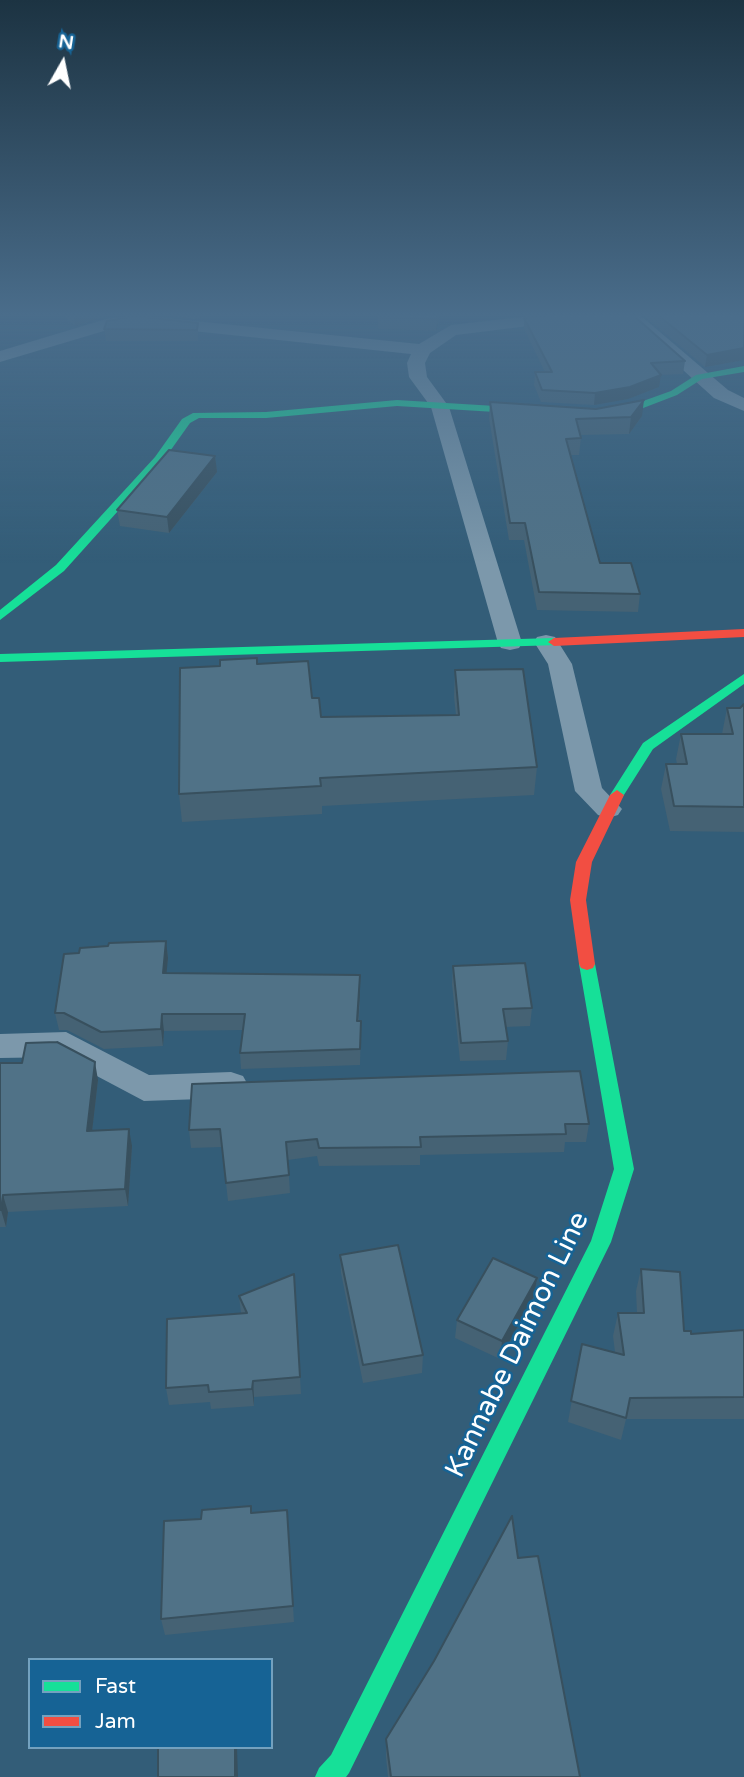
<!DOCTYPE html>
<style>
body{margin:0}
#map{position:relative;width:744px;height:1777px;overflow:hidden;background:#335d78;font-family:"Varela Round",sans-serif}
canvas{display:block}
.legend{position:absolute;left:28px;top:1658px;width:245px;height:91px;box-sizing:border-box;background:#166395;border:2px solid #73a1bf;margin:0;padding:9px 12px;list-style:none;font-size:21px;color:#fff}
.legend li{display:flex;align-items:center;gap:14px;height:35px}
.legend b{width:35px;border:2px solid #73a1bf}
.north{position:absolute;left:28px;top:28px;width:70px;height:70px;-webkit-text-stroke:5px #166395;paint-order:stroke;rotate:9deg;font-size:19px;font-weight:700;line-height:28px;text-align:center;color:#fff}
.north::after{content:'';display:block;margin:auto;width:24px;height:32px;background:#fff;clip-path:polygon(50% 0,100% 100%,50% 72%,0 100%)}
</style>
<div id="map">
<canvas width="744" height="1777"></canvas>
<ul class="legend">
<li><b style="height:9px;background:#16e098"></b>Fast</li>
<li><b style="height:9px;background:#f24e42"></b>Jam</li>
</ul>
<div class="north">N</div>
</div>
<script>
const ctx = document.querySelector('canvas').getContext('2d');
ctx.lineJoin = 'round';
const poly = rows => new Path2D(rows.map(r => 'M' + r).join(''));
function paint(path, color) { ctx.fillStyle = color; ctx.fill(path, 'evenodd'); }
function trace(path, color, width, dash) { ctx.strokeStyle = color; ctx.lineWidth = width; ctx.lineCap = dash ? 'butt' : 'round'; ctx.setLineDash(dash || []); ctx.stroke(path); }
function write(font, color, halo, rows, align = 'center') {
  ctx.font = font + ' "Varela Round",sans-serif'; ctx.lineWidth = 5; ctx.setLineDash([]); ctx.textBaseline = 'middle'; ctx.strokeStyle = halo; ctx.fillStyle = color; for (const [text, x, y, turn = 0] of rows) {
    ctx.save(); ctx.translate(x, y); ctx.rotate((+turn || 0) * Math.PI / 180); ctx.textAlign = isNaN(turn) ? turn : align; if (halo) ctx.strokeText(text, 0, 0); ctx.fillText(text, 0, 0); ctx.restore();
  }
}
const street = poly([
 [136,315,419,344,451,325,539,315,586,315,578,320,456,335,430,353,425,363,427,377,449,407,522,643,519,648,510,650,501,648,498,643,431,407,409,377,407,363,411,354,136,325,114,328,0,362,0,351,106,319,136,315],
 [622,315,640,315,728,390,744,398,744,411,714,398,622,315],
 [546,635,555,637,572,664,602,788,622,809,618,815,608,818,598,815,575,791,548,664,534,642,537,637,546,635],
 [66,1032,149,1075,231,1072,243,1076,248,1085,243,1094,231,1098,144,1101,61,1057,0,1058,0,1034,66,1032]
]);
const fast = poly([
 [744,366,744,372,702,379,677,395,638,410,594,418,397,406,266,418,199,418,190,423,163,461,64,571,0,620,0,610,56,565,155,457,182,419,193,413,266,412,397,400,594,412,632,405,671,391,696,375,744,366],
 [554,638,559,639,559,645,0,662,0,654,554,638],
 [744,674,744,684,653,749,622,798,612,798,610,795,643,743,744,674],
 [587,958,593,960,595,964,634,1169,611,1242,349,1773,346,1777,315,1777,319,1768,331,1755,591,1241,614,1169,579,964,581,960,587,958]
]);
const jam = poly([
 [744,629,744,637,554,646,548,642,554,638,744,629],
 [617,790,624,795,592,862,586,900,595,964,593,968,587,970,581,968,579,964,570,900,576,862,610,795,617,790]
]);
const wall = poly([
 [63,315,120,315,105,316,75,326],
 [157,315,201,315,200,319],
 [440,315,436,331,378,329,378,317],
 [510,315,546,315,511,316],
 [643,315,737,315,744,317,744,360,705,367],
 [524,318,685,361,683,374,660,375,659,387,628,399,594,405,541,402,534,385,535,372,545,372,524,329],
 [198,323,198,341,106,341,104,329],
 [490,402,642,416,629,434,580,435,581,438,579,455,571,455,600,563,640,594,638,612,537,610,524,540,509,540,489,418],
 [215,456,217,472,169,533,120,526,117,510],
 [257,664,312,698,321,717,456,715,454,697,455,670,537,767,534,795,322,806,322,814,182,822,179,794],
 [744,704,744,832,670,831,661,789,666,764,677,764,676,759,681,734,722,734,727,708,740,708],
 [166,941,168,958,166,973,360,992,359,1021,361,1021,360,1065,241,1069,240,1053,243,1030,164,1031,163,1046,104,1049,67,1030,59,1030,55,1013,79,953,108,946],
 [453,966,532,1008,530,1026,505,1027,508,1041,506,1060,460,1061,452,984],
 [0,1063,98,1080,92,1131,132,1146,128,1206,8,1212,6,1227,0,1227],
 [589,1124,586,1142,565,1142,564,1152,420,1155,420,1165,319,1166,317,1156,288,1160,290,1193,228,1201,222,1147,191,1148,189,1130],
 [340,1255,423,1355,422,1373,363,1383,341,1273],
 [641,1269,684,1331,691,1334,744,1330,744,1419,626,1419,621,1440,568,1422,582,1344,615,1352,613,1336,618,1313,637,1313,636,1291],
 [294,1274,301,1394,254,1397,254,1406,211,1409,210,1402,169,1405,166,1388,241,1313,239,1296],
 [534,1296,500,1359,455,1338,457,1320],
 [287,1510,294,1622,165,1635,161,1619,201,1519],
 [518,1558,580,1777,388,1777,386,1757,386,1739]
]);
const shadedWall = poly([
 [77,315,120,315,105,316,75,326,74,316],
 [438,315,440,315,436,331,437,319],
 [744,348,744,360,705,367,707,355],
 [661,375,659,387,628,399,594,405,595,393],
 [644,400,642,416,629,434,631,417],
 [215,456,217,472,169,533,167,517],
 [166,941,168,958,165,989,163,973],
 [360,975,360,992,357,1037,357,1021],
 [162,1014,164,1031,163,1046,161,1029],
 [95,1062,98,1080,90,1149,87,1131],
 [129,1129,132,1146,128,1206,125,1189],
 [3,1195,8,1212,6,1227,1,1210],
 [537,1278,534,1296,500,1359,502,1341],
 [253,1381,254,1397,254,1406,252,1389],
 [235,1747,237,1747,238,1777,235,1777]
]);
const building = poly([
 [378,315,438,315,437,319,378,317,378,315],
 [549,315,633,315,685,361,651,363,661,375,630,387,595,393,542,390,535,372,552,372,524,318,549,315],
 [658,315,737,315,744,317,744,348,707,355,658,315],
 [135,316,198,323,197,330,104,329,107,321,135,316],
 [644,400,631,417,576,419,581,438,566,439,600,563,631,563,640,594,539,592,525,523,510,523,490,402,596,409,644,400],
 [169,450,215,456,167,517,117,510,169,450],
 [257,658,257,664,308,661,312,698,319,698,321,717,459,715,455,670,523,669,537,767,320,778,321,786,179,794,180,668,220,666,220,660,257,658],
 [744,704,744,807,674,806,666,764,687,764,681,734,733,734,727,708,740,708,744,704],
 [166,941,163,973,360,975,357,1021,361,1021,360,1049,240,1053,245,1014,162,1014,161,1029,101,1032,64,1013,55,1013,64,954,79,953,80,948,108,946,109,943,166,941],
 [525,963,532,1008,503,1009,508,1041,461,1043,453,966,525,963],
 [57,1042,95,1062,87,1131,129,1129,125,1189,3,1195,1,1210,0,1210,0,1063,22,1063,26,1043,57,1042],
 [580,1071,589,1124,565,1124,566,1134,420,1137,421,1147,319,1148,317,1139,286,1142,289,1175,226,1183,220,1129,189,1130,192,1084,580,1071],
 [398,1245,423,1355,363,1365,340,1255,398,1245],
 [493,1258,537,1278,502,1341,457,1320,493,1258],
 [641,1269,680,1272,684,1331,691,1331,691,1334,744,1330,744,1397,630,1398,626,1418,571,1401,582,1344,624,1355,618,1313,644,1313,641,1269],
 [294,1274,300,1377,253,1381,252,1389,209,1392,208,1385,166,1388,167,1319,247,1313,239,1296,294,1274],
 [251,1506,251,1513,287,1510,293,1606,161,1619,164,1521,201,1519,202,1510,251,1506],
 [512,1516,518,1558,538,1556,580,1777,391,1777,386,1739,434,1661,512,1516],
 [158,1747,235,1747,235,1777,158,1777,158,1747]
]);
const nearStreetnames = [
 ["Kannabe Daimon Line",518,1345,-64]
];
paint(street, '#7c98ab');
paint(fast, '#16e098');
paint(jam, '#f24e42');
paint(wall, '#456274');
paint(shadedWall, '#38505e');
paint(building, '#507287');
trace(building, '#38505e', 2);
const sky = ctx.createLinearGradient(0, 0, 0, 563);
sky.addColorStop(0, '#1c3342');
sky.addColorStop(0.56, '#4a6d8b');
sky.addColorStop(1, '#4a6d8b00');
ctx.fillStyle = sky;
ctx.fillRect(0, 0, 744, 563);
write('28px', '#fff', '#166395', nearStreetnames);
</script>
